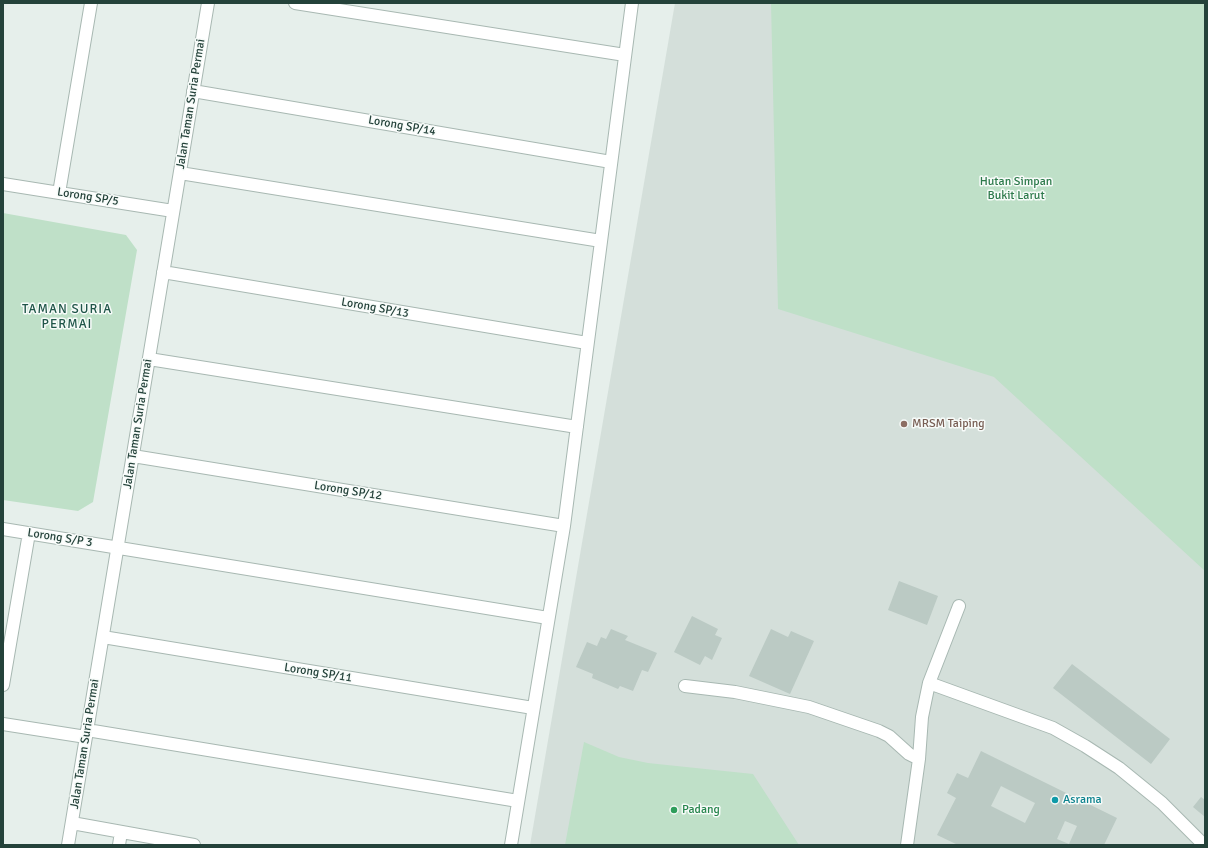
<!DOCTYPE html>
<style>
body{margin:0}
#map{position:relative;width:1208px;height:848px;overflow:hidden;background:#e6efeb;font-family:Signika,sans-serif}
canvas{display:block}
.frame{position:absolute;inset:0;border:4px solid #24423a;pointer-events:none}
</style>
<div id="map">
<canvas width="1208" height="848"></canvas>
<div class="frame"></div>
</div>
<script>
const ctx = document.querySelector('canvas').getContext('2d');
ctx.lineJoin = 'round';
function paint(path, color) { ctx.fillStyle = color; ctx.fill(path, 'evenodd'); }
const poly = rows => new Path2D(rows.map(r => 'M' + r).join(''));
function trace(path, color, width, dash) { ctx.strokeStyle = color; ctx.lineWidth = width; ctx.lineCap = dash ? 'butt' : 'round'; ctx.setLineDash(dash || []); ctx.stroke(path); }
function write(font, color, halo, rows, align = 'center') {
  ctx.font = font + ' Signika,sans-serif'; ctx.lineWidth = 3; ctx.setLineDash([]); ctx.textBaseline = 'middle'; ctx.strokeStyle = halo; ctx.fillStyle = color; for (const [text, x, y, turn = 0] of rows) {
    ctx.save(); ctx.translate(x, y); ctx.rotate((+turn || 0) * Math.PI / 180); ctx.textAlign = isNaN(turn) ? turn : align; if (halo) ctx.strokeText(text, 0, 0); ctx.fillText(text, 0, 0); ctx.restore();
  }
}
const built = poly([
 [675,3,1205,3,1205,845,530,845]
]);
const green = poly([
 [771,3,1205,3,1205,571,994,377,778,309],
 [3,213,126,235,137,250,93,502,78,511,3,500],
 [584,742,619,757,648,763,753,774,799,845,565,845]
]);
const building = poly([
 [899,581,938,596,927,625,888,610],
 [692,616,718,629,715,635,722,638,712,660,705,656,700,665,674,652],
 [611,629,628,636,625,640,657,653,648,672,642,670,633,691,620,686,618,689,592,678,593,674,576,667,587,642,597,646,601,637,606,639],
 [771,629,788,637,791,631,814,641,790,694,749,676],
 [1072,664,1170,739,1151,764,1053,688],
 [981,751,1117,818,1104,845,958,845,937,835,956,798,947,793,957,773,968,778],
 [1001,786,1035,803,1025,823,991,806],
 [1065,821,1077,826,1069,844,1057,839],
 [1201,797,1205,800,1205,817,1193,807]
]);
const minor = poly([
 [295,3,625,55],
 [193,91,611,162],
 [180,173,601,241],
 [3,184,173,211],
 [59,193,91,3],
 [163,272,587,343],
 [149,359,577,427],
 [133,456,564,526],
 [3,529,548,618],
 [103,637,533,708],
 [929,683,1053,728,1085,746,1119,768,1162,803,1204,845],
 [3,685,29,533],
 [685,686,735,692,809,707,879,731,889,736,909,754,919,759],
 [3,724,86,737],
 [87,730,518,801],
 [72,823,194,845],
 [68,845,208,3],
 [119,845,121,832],
 [511,845,564,526,632,3],
 [907,845,919,759,922,717,929,683,959,606]
]);
const markers = [
 [904,424,4,"#8d6e63"],
 [1055,800,4,"#0f9aa8"],
 [674,810,4,"#2e9e5b"]
];
const streetNames = [
 ["Jalan Taman Suria Permai",191,104,-81],
 ["Lorong SP/14",402,126,10],
 ["Lorong SP/5",88,197,9],
 ["Lorong SP/13",375,308,10],
 ["Jalan Taman Suria Permai",138,424,-81],
 ["Lorong SP/12",348,491,9],
 ["Lorong S/P 3",60,538,9],
 ["Lorong SP/11",318,673,9],
 ["Jalan Taman Suria Permai",85,744,-81]
];
const parkNames = [
 ["Hutan Simpan",1016,182],
 ["Bukit Larut",1016,196]
];
const educationNames = [
 ["MRSM Taiping",912,424]
];
const cultureNames = [
 ["Asrama",1063,800]
];
const leisureNames = [
 ["Padang",682,810]
];
const neighbourhoodNames = [
 ["TAMAN SURIA",67,310],
 ["PERMAI",67,325]
];
paint(built, '#d4dfda');
paint(green, '#bfe0c8');
paint(building, '#bbcac4');
trace(minor, '#a8b8b2', 14);
trace(minor, '#fff', 12);
for (const [x, y, r, color] of markers) { const dot = new Path2D(); dot.arc(x, y, r, 0, 2 * Math.PI); ctx.fillStyle = color; ctx.fill(dot); trace(dot, '#f7fbf9', 1.5); }
write('12px', '#24423a', '#f7fbf9', streetNames);
write('12px', '#2d7a4b', '#f7fbf9', parkNames);
write('12px', '#785e54', '#f7fbf9', educationNames, 'left');
write('12px', '#0d838f', '#f7fbf9', cultureNames, 'left');
write('12px', '#27864d', '#f7fbf9', leisureNames, 'left');
ctx.letterSpacing = '1px';
write('13px', '#1f5548', '#f7fbf9', neighbourhoodNames);
ctx.letterSpacing = '0px';
</script>
